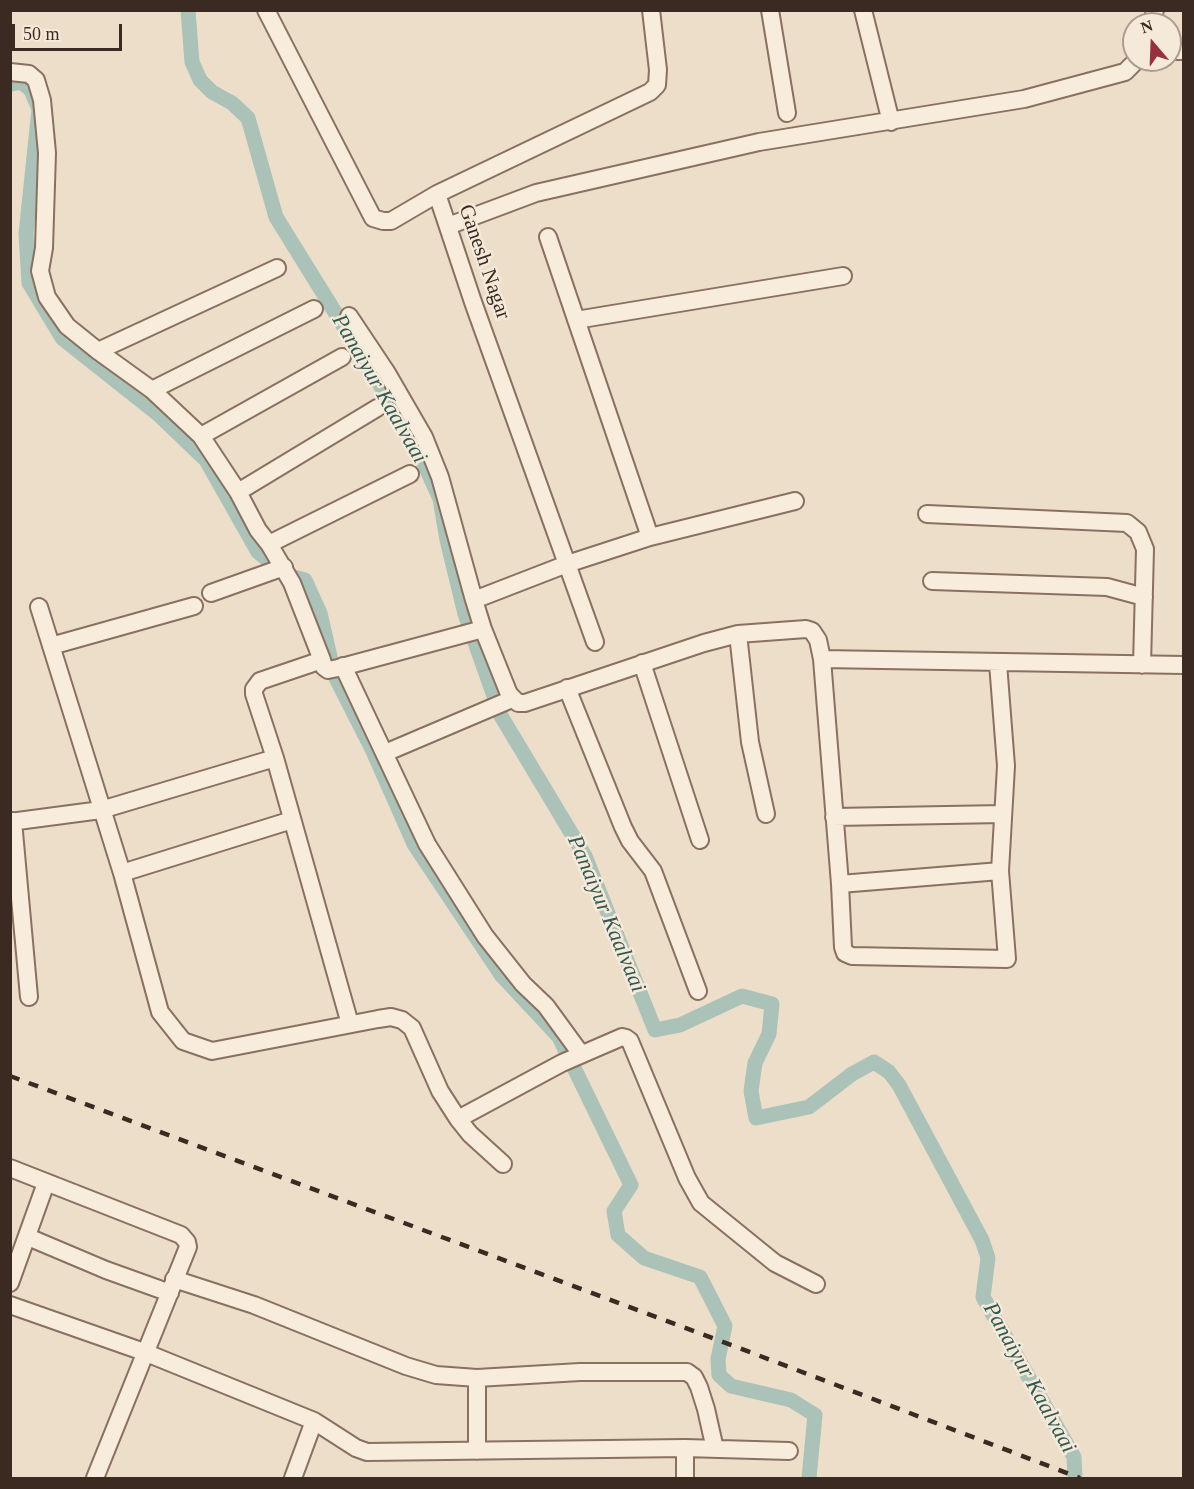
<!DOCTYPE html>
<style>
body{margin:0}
#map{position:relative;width:1194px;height:1489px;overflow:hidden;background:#eddeca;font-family:Georgia,serif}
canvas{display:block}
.frame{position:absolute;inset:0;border:12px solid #3b2a21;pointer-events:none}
.north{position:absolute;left:1122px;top:12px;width:60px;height:60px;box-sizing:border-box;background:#f5e9d9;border:2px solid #ab9d8f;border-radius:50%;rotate:341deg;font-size:16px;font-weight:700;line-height:24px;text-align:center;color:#3b2a21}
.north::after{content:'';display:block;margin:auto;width:21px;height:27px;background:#97313f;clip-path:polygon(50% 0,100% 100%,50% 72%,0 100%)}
.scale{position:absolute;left:12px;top:24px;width:110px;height:27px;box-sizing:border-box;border:3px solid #3b2a21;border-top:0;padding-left:8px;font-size:18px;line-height:21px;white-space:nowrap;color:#3b2a21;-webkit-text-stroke:4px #f5e9d9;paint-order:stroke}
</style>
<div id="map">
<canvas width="1194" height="1489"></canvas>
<div class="frame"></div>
<div class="north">N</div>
<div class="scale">50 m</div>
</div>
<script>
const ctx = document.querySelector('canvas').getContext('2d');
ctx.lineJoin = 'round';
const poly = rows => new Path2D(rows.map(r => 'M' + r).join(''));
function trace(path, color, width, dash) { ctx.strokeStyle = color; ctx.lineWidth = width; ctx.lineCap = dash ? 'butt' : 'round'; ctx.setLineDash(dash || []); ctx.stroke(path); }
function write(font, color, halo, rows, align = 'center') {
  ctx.font = font + ' Georgia,serif'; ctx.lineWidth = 5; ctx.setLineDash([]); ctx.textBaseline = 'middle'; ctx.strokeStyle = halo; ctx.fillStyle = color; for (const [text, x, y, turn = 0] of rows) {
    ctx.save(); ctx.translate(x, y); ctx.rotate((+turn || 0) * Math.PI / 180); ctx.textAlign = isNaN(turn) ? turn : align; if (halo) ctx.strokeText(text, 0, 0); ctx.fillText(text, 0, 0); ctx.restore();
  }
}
const canal = poly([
 [188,10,192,62,200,80,212,92,232,103,248,118,276,217,411,435,440,499,447,540,465,614,501,716,585,856,655,1030,680,1025,742,996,772,1004,769,1034,755,1063,751,1091,756,1118,809,1107,852,1074,874,1062,889,1072,899,1085,982,1240,988,1258,983,1297,1074,1457,1075,1478],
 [10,84,21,82,31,90,39,109,26,234,29,283,62,338,158,414,206,460,258,552,269,561],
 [286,575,305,580,320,613,334,674,372,749,414,844,502,976,559,1037,631,1185,614,1211,618,1235,644,1258,700,1277,725,1326,718,1359,719,1375,731,1386,791,1400,815,1415,809,1478]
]);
const minor = poly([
 [266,10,373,218,383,221,391,221,437,194,473,302,595,642],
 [770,10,787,113],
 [863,10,891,122],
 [1152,24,1155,10],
 [1170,51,1184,51],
 [10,72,29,74,36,80,42,100,47,153,44,248,40,271,47,297,67,326,98,351,152,390],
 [437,194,650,92,657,85,658,70,651,10],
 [448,226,536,193,759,142,1024,99,1125,72,1137,60],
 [548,237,650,537],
 [349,316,387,373,424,437,440,477,474,600],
 [576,320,843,276],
 [98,351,277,268],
 [201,436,152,390,314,309],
 [238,492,377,408],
 [927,514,1127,523,1138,532,1145,549,1142,665],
 [269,544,258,530,238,492,201,436,342,357],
 [932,581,1107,587,1144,597],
 [211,593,284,567],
 [39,607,122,873,160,1012,183,1041,212,1051,378,1019,391,1017,402,1020,412,1028,440,1091,458,1119,470,1134,503,1164],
 [483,629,509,694,518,703,525,703,704,643,738,634,806,629,812,631,818,640,822,659,840,884,843,947,845,953,852,956,1007,959,1000,871],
 [738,634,750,742,766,814],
 [51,646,194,606],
 [822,659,1184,665],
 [322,660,292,583,269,544,410,474],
 [642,663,700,840],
 [343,666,427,844,485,936,523,984,546,1006,581,1054],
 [567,688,623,827,630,841,653,871,698,991],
 [385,753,512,699],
 [275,758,350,1024],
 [834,817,1003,814],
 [13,821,29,997],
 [10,822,101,810,275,758,254,694,254,689,260,681,322,660,324,667,328,670,338,668,483,629,474,600,567,564,650,537,795,501],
 [122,873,292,820],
 [840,884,1000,871,1006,766,998,663],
 [458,1119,562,1063,622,1037,626,1038,630,1041,687,1178,701,1203,775,1263,816,1284],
 [10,1168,181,1235,187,1242,188,1247,95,1478],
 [28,1237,106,1270,170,1293],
 [174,1279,254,1305,406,1366,436,1375,477,1378,477,1451],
 [10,1283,46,1183],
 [10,1305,144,1352,314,1421,356,1448,367,1452,685,1448,789,1451],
 [477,1378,580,1372,687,1372,694,1377,699,1387,706,1409,715,1449],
 [685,1448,685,1478],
 [293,1478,314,1421]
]);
const rail = poly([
 [10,1076,734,1346,1080,1478]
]);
const streetNames = [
 ["Ganesh Nagar",484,262,71]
];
const waterNames = [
 ["Panaiyur Kaalvaai",379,389,60],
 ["Panaiyur Kaalvaai",606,914,67],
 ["Panaiyur Kaalvaai",1029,1378,61]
];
trace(canal, '#aac2b8', 15);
trace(minor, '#8a705e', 20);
trace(minor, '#f8ecdd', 16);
trace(rail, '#3b2a21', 4.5, [10, 10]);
write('21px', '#3b2a21', '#f5e9d9', streetNames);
write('italic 22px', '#315a52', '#f5e9d9', waterNames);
</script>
